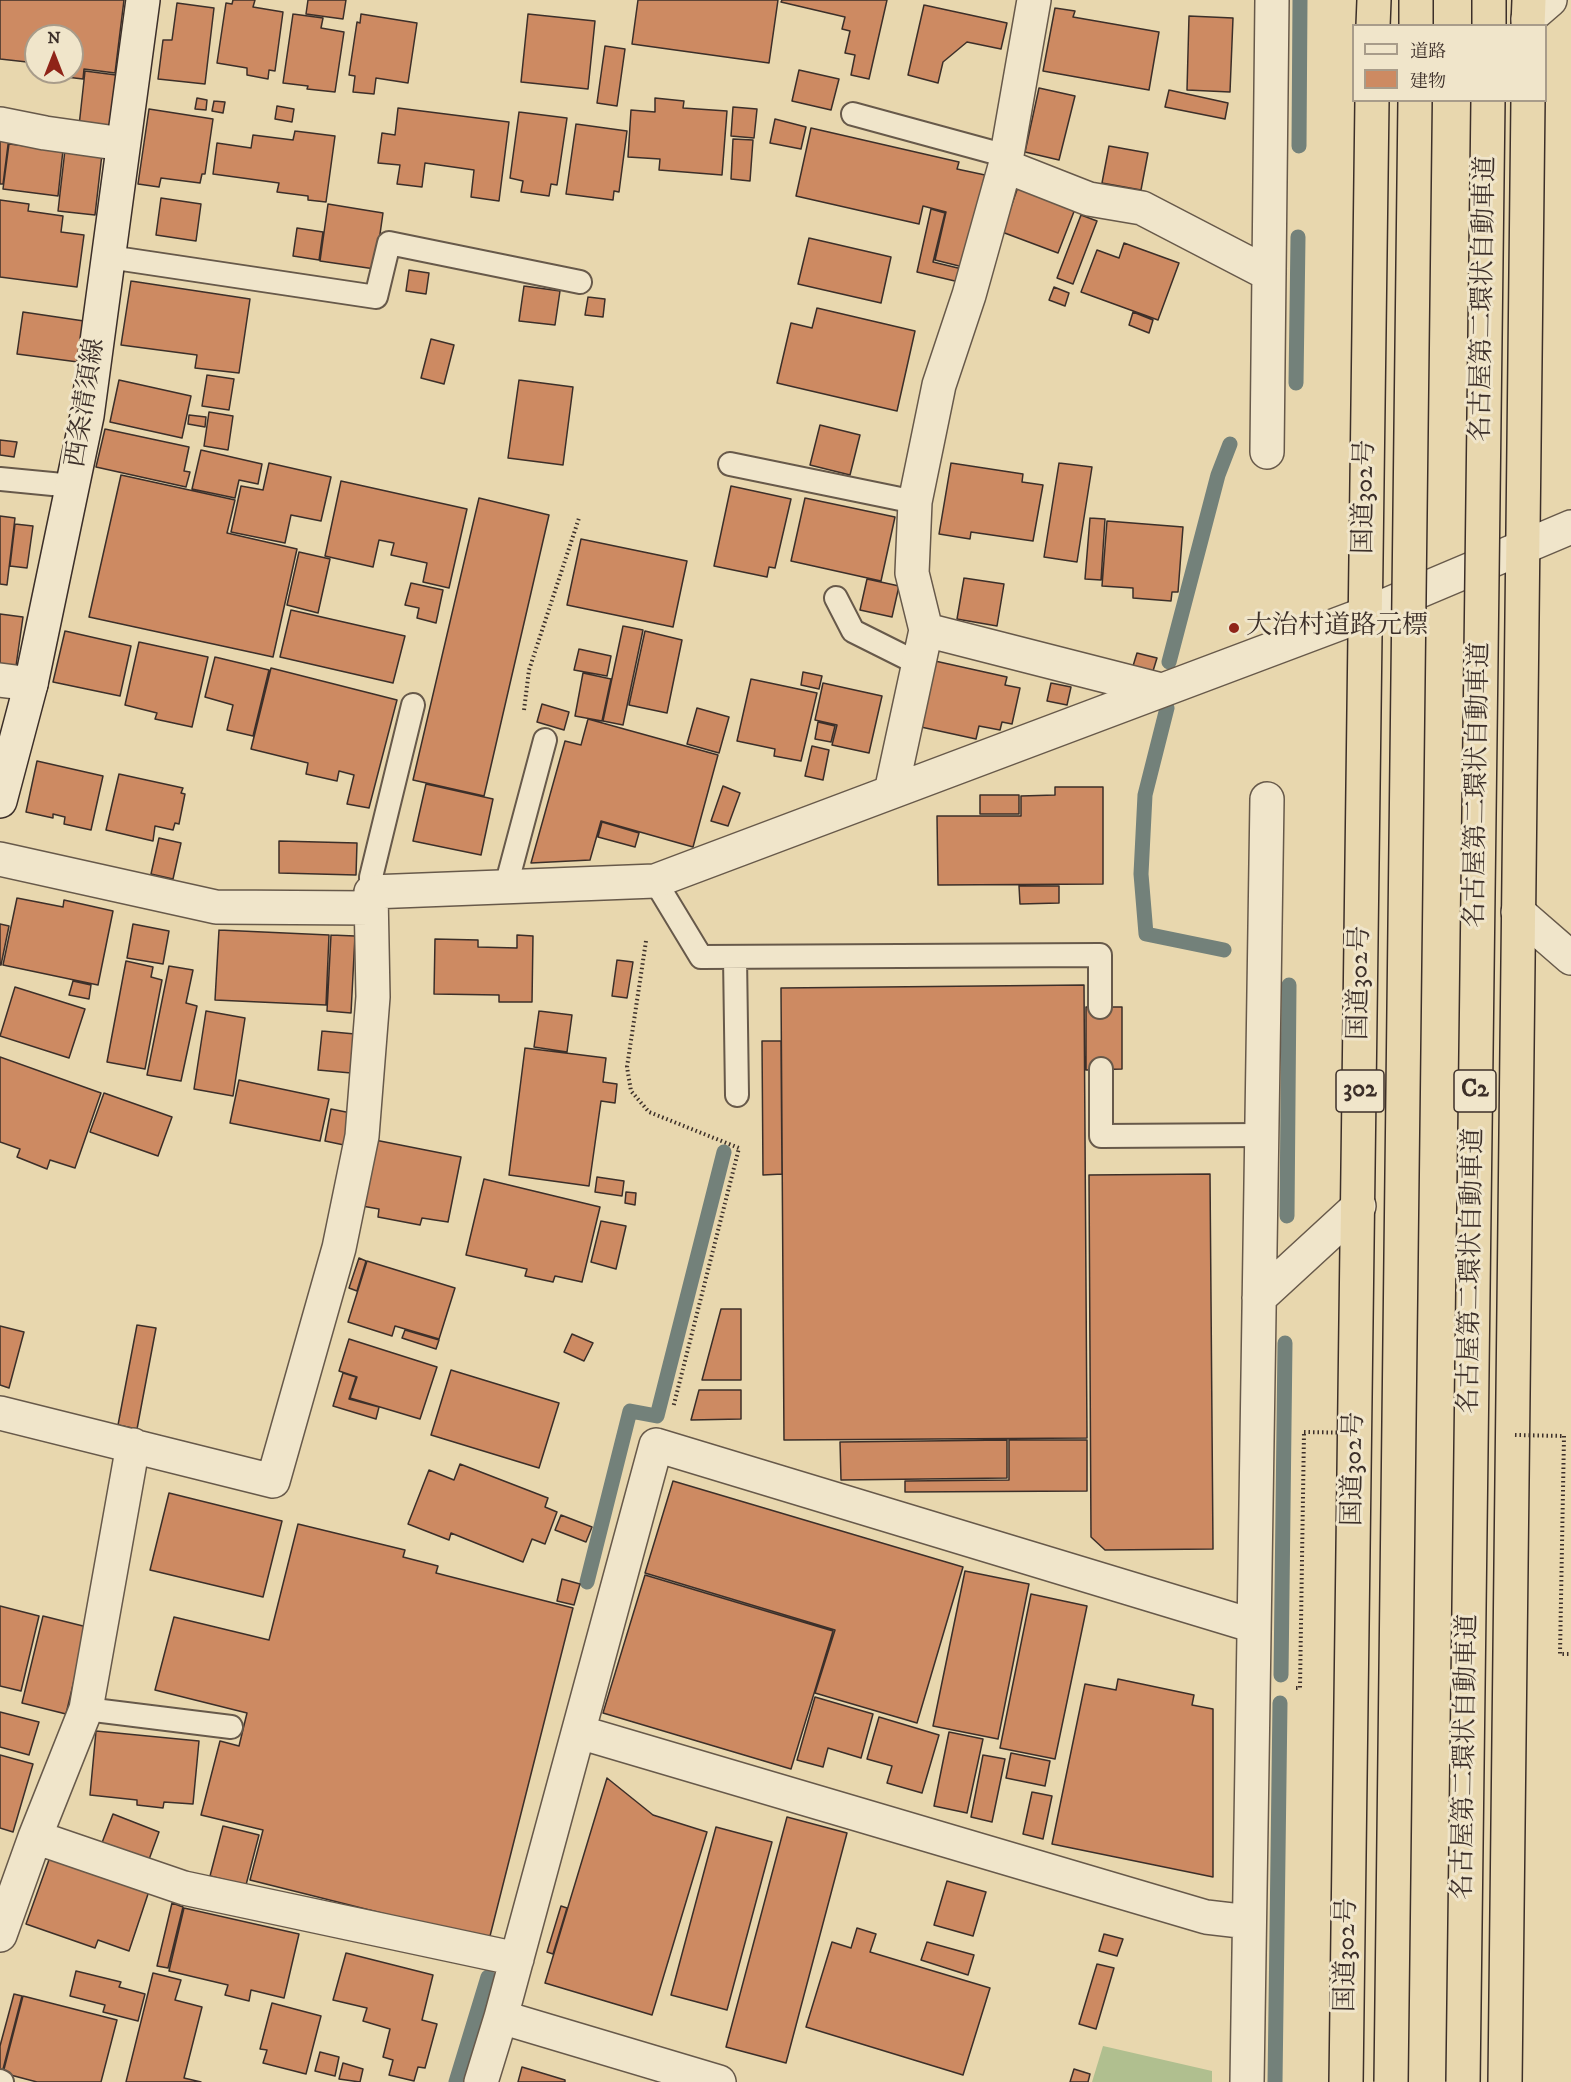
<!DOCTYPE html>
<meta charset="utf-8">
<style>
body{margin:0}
#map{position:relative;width:1571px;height:2082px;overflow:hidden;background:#e8d7ae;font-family:"IM FELL DW Pica","Noto Serif JP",serif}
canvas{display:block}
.legend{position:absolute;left:1352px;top:24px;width:195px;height:78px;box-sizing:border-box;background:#f0e5ca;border:2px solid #a89c8a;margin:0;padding:8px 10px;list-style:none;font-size:18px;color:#3c2f29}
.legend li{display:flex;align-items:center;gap:12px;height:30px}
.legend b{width:30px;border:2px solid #a89c8a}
.north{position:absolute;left:24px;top:24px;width:60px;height:60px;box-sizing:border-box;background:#f0e5ca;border:2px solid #a89c8a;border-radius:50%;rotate:0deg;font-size:16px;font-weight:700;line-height:24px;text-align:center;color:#3c2f29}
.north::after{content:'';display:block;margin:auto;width:21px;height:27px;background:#8f2418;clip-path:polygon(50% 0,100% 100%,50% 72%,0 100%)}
</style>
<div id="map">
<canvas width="1571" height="2082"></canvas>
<ul class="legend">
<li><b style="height:8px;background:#f0e5ca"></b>道路</li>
<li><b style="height:16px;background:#cd8a62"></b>建物</li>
</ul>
<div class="north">N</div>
</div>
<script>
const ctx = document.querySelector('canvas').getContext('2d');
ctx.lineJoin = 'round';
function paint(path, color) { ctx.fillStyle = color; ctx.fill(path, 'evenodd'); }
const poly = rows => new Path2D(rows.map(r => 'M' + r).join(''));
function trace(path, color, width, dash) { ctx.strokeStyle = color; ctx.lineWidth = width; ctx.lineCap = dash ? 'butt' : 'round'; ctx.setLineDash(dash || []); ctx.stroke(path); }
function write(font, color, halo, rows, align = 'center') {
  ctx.font = font + ' "IM FELL DW Pica","Noto Serif JP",serif'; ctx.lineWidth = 6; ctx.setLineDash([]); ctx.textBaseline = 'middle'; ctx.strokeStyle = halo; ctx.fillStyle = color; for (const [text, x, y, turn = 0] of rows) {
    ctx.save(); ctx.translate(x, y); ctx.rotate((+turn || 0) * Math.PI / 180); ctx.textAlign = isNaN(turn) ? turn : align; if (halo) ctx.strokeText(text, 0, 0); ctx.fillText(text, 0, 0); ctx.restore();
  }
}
const green = poly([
 [1103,2046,1212,2071,1212,2082,1092,2082]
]);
const stream = poly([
 [1299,146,1300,0],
 [1296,383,1298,237],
 [1169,662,1218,475,1230,444],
 [1167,708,1145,795,1141,874,1146,934,1224,950],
 [1287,1216,1289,985],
 [587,1582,630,1411,657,1416,724,1152],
 [1281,1675,1285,1343],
 [456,2082,488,1977],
 [1275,2082,1280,1703]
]);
const building = poly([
 [0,0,124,0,115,73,84,69,83,79,49,75,49,72,72,72,72,36,36,36,36,63,0,59,0,0],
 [233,0,255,0,253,7,283,12,275,71,269,70,268,79,247,75,247,68,217,63,226,3,232,4,233,0],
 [308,0,346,0,343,19,306,14,308,0],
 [638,0,778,0,769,63,632,44,638,0],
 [782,0,887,0,869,79,851,75,855,55,845,53,850,31,842,29,845,17,781,2,782,0],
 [177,3,214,8,205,84,158,79,163,40,172,40,177,3],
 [924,5,1007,23,1001,49,967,42,943,62,938,83,908,75,924,5],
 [1055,8,1075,11,1073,17,1159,32,1149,90,1043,71,1055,8],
 [293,14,323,18,321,28,344,32,335,92,307,89,308,86,283,83,293,14],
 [361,14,417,23,408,83,376,78,374,94,353,92,355,76,349,75,357,22,360,23,361,14],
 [528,14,595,21,588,89,521,82,528,14],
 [1189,16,1233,18,1230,92,1187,90,1189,16],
 [605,46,625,49,617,106,597,103,605,46],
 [799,70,839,79,831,110,792,101,799,70],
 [85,71,116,75,109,130,79,126,85,71],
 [1039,88,1075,96,1059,160,1025,152,1039,88],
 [1169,90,1228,103,1225,119,1165,107,1169,90],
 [197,98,207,100,206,110,195,109,197,98],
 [655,98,684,101,683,108,727,111,722,175,659,170,660,159,628,157,631,110,655,112,655,98],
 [214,101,225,102,223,113,212,111,214,101],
 [277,106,294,109,292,122,275,119,277,106],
 [733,107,757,109,754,138,731,136,733,107],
 [398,108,509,122,499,201,471,197,474,170,425,163,422,187,397,184,400,165,378,163,382,133,395,135,398,108],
 [149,109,213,119,205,174,202,174,200,183,161,178,159,187,138,184,149,109],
 [519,112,567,118,557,185,551,184,549,196,521,192,523,181,510,178,519,112],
 [775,119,806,127,801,149,770,143,775,119],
 [576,124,627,131,619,192,614,191,613,200,566,194,576,124],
 [811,128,959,162,957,169,985,175,963,267,935,260,946,212,923,206,919,224,796,196,811,128],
 [295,131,335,136,326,202,308,200,308,196,277,192,279,183,213,174,217,143,251,148,253,135,293,140,295,131],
 [0,136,9,137,3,184,0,184,0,136],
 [733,139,753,140,750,181,731,179,733,139],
 [9,144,63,150,58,196,3,189,9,144],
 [1109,146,1148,153,1141,190,1102,183,1109,146],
 [65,150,102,154,95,215,58,211,65,150],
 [1018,187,1075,209,1058,253,1002,232,1018,187],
 [161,198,201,204,196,241,156,235,161,198],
 [0,200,29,204,28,211,63,216,61,232,84,235,77,287,0,277,0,200],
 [328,204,383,213,375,269,320,261,328,204],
 [931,209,945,213,933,262,962,269,959,282,917,272,931,209],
 [1081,215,1097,221,1073,284,1057,278,1081,215],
 [297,228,323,232,319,260,293,256,297,228],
 [809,238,891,257,881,303,798,284,809,238],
 [1124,243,1179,263,1158,320,1081,292,1097,250,1119,258,1124,243],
 [409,270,429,273,426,294,406,291,409,270],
 [131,281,250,299,239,373,195,368,197,355,121,345,131,281],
 [524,286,560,291,555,325,519,321,524,286],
 [1054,287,1069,293,1065,306,1049,300,1054,287],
 [588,297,605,299,603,317,585,315,588,297],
 [817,308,915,331,897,411,777,383,791,323,812,328,817,308],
 [23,312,84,321,78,362,17,354,23,312],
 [1133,312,1153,320,1149,333,1129,325,1133,312],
 [431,339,454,345,444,384,421,378,431,339],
 [207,375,234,379,229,410,202,406,207,375],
 [119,380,191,396,182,438,110,422,119,380],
 [519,380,573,387,563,465,508,458,519,380],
 [209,412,233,416,228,450,204,446,209,412],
 [189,415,206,417,205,427,188,424,189,415],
 [820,425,860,435,850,475,810,465,820,425],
 [105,429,189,447,184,471,190,472,186,487,96,467,105,429],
 [0,440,17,442,14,457,0,455,0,440],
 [201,450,262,464,258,484,239,480,235,498,192,489,201,450],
 [269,463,331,477,321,521,291,515,285,543,231,532,241,486,263,490,269,463],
 [951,463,1023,474,1022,482,1043,485,1033,541,971,532,970,539,939,534,951,463],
 [1059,463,1092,467,1077,562,1044,557,1059,463],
 [121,475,235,500,227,533,297,549,273,657,89,617,121,475],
 [341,481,467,509,449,588,423,582,427,563,391,555,394,543,379,540,373,567,325,556,341,481],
 [731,486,791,499,775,568,769,567,767,577,714,566,731,486],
 [479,498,549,515,484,796,413,780,479,498],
 [805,498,895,517,881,581,791,561,805,498],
 [0,516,15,518,7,585,0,584,0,516],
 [1090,518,1105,519,1101,580,1085,579,1090,518],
 [1107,521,1183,527,1178,592,1172,592,1171,601,1133,598,1133,588,1102,586,1107,521],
 [15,524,33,526,27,568,10,566,15,524],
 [581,539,687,561,673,627,567,605,581,539],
 [299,552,330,559,318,613,287,605,299,552],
 [964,578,1004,584,997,626,957,619,964,578],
 [867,579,899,586,892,617,860,610,867,579],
 [411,583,443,590,436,623,417,618,419,608,405,605,411,583],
 [291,610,405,636,393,683,280,657,291,610],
 [0,614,23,617,16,666,0,664,0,614],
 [623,626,643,630,623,725,603,721,623,626],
 [65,631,131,646,120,696,53,682,65,631],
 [645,631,682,640,667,713,629,705,645,631],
 [139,642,208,657,192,727,155,719,157,713,125,705,139,642],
 [579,649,611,656,607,676,574,670,579,649],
 [1137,653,1157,658,1153,671,1133,666,1137,653],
 [215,657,269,670,253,736,227,730,233,705,205,697,215,657],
 [935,661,1007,677,1005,685,1020,688,1012,724,1002,722,1000,730,979,726,976,739,921,727,935,661],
 [271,668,397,700,369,808,347,804,354,775,339,771,337,781,306,774,308,763,251,749,271,668],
 [803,672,822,676,819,689,801,685,803,672],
 [583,673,611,679,602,721,575,716,583,673],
 [751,679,817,693,801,761,774,756,775,749,737,741,751,679],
 [823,683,882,696,869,753,832,745,837,725,815,720,823,683],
 [1051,683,1071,687,1067,705,1047,701,1051,683],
 [542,704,569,712,564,730,537,722,542,704],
 [697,708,729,717,719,753,687,744,697,708],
 [588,719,718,755,693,847,601,821,590,860,531,863,565,741,581,745,588,719],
 [818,722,835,726,831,742,815,739,818,722],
 [812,746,829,750,823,780,805,776,812,746],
 [37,761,103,776,91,830,64,824,65,817,53,814,53,818,26,812,37,761],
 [119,774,183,788,181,793,185,794,179,824,175,823,173,830,155,826,153,841,106,830,119,774],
 [426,784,493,799,481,855,413,841,426,784],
 [723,786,740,793,728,826,711,821,723,786],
 [1055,787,1103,787,1103,884,938,885,937,816,1021,816,1021,796,1055,795,1055,787],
 [980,795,1019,795,1019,814,980,814,980,795],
 [602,822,639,833,635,847,598,837,602,822],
 [159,838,181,843,173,879,151,874,159,838],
 [279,841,357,843,356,875,279,873,279,841],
 [1019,886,1059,886,1059,903,1020,904,1019,886],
 [17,898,63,907,64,900,113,911,98,985,3,965,17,898],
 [0,924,9,926,1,965,0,965,0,924],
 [133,924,169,931,163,964,127,958,133,924],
 [219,930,329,935,326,1005,215,1000,219,930],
 [331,935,355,936,351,1013,327,1011,331,935],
 [517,935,533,936,532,1002,499,1002,499,995,434,994,435,939,478,940,478,947,517,948,517,935],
 [617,960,633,962,627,998,612,996,617,960],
 [126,961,153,967,151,977,162,980,145,1069,107,1062,126,961],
 [169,966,193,970,186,1003,197,1006,181,1081,147,1075,169,966],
 [73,981,91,985,89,999,69,995,73,981],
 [1084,985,1087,1438,784,1440,781,988,1084,985],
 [15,987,85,1009,69,1058,0,1036,15,987],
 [1086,1007,1122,1007,1122,1069,1086,1070,1086,1007],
 [206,1011,245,1018,233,1096,194,1089,206,1011],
 [539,1011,572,1015,567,1052,534,1047,539,1011],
 [322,1031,355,1034,351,1073,318,1070,322,1031],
 [762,1041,781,1041,782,1174,763,1175,762,1041],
 [525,1048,606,1058,603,1082,617,1084,615,1103,601,1101,589,1186,509,1175,525,1048],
 [0,1057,101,1093,75,1168,50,1160,47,1169,17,1157,20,1149,0,1142,0,1057],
 [239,1080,329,1099,320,1141,230,1123,239,1080],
 [104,1093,172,1117,158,1156,90,1132,104,1093],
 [331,1109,351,1113,344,1145,325,1141,331,1109],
 [375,1140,461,1157,448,1222,422,1218,420,1225,378,1217,379,1209,362,1206,375,1140],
 [1210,1174,1213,1549,1105,1550,1091,1537,1089,1175,1210,1174],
 [597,1177,624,1181,622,1196,595,1192,597,1177],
 [484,1179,600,1207,582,1282,555,1276,553,1282,525,1276,527,1269,466,1255,484,1179],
 [626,1192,636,1193,635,1205,625,1203,626,1192],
 [601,1221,626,1226,616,1269,591,1262,601,1221],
 [359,1258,366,1261,357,1291,349,1288,359,1258],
 [367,1261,455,1288,439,1339,395,1326,392,1336,348,1322,367,1261],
 [721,1309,741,1309,741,1380,702,1380,721,1309],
 [137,1325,156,1328,137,1429,118,1425,137,1325],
 [0,1326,24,1332,9,1388,0,1385,0,1326],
 [405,1330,439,1340,436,1349,402,1338,405,1330],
 [572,1334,593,1343,584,1361,564,1352,572,1334],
 [349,1339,437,1367,420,1419,350,1398,357,1377,339,1371,349,1339],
 [451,1370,559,1403,539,1468,431,1435,451,1370],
 [343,1373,356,1377,349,1399,379,1407,376,1419,333,1406,343,1373],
 [699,1390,741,1390,741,1419,691,1420,699,1390],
 [1007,1440,1007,1478,841,1480,840,1442,1007,1440],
 [1009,1440,1087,1440,1087,1491,905,1492,905,1481,1009,1480,1009,1440],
 [460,1464,548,1498,545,1507,557,1512,545,1544,532,1539,523,1562,451,1533,449,1540,408,1524,429,1470,454,1480,460,1464],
 [673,1481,963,1567,917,1723,815,1693,835,1630,645,1573,673,1481],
 [169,1493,282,1521,263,1597,150,1570,169,1493],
 [561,1515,592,1527,586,1542,555,1530,561,1515],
 [298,1524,405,1550,403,1557,438,1566,436,1573,573,1608,489,1940,250,1880,263,1830,201,1815,220,1741,239,1746,247,1713,155,1690,174,1617,269,1640,298,1524],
 [965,1571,1029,1584,998,1739,933,1726,965,1571],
 [645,1575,833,1631,791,1769,603,1713,645,1575],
 [562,1579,580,1584,574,1605,557,1601,562,1579],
 [1031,1594,1087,1606,1055,1759,1000,1748,1031,1594],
 [0,1606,39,1616,21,1691,0,1686,0,1606],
 [43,1616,87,1627,66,1714,22,1703,43,1616],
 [1118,1679,1194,1695,1192,1705,1213,1709,1213,1877,1052,1844,1085,1684,1116,1690,1118,1679],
 [815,1697,873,1714,861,1758,828,1748,823,1767,797,1760,815,1697],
 [0,1712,39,1722,29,1755,0,1747,0,1712],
 [879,1717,939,1735,922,1793,887,1783,892,1766,867,1759,879,1717],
 [96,1731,199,1741,193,1804,164,1802,163,1808,137,1805,137,1800,90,1795,96,1731],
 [949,1732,983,1739,967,1813,934,1806,949,1732],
 [1011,1753,1050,1761,1045,1786,1006,1778,1011,1753],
 [0,1755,33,1764,13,1832,0,1828,0,1755],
 [983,1755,1005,1759,992,1822,971,1817,983,1755],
 [607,1778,653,1815,707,1832,652,2015,545,1983,607,1778],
 [1032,1792,1052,1796,1043,1839,1023,1834,1032,1792],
 [113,1814,159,1832,147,1865,100,1848,113,1814],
 [787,1817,847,1833,786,2063,726,2047,787,1817],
 [223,1826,259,1835,246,1885,210,1876,223,1826],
 [716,1827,772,1842,727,2010,671,1995,716,1827],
 [50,1857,149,1891,129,1951,98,1940,95,1948,26,1924,50,1857],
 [947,1881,986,1892,973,1936,934,1925,947,1881],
 [172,1903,183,1907,168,1968,157,1966,172,1903],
 [561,1906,567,1908,553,1954,547,1952,561,1906],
 [184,1908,299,1934,284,1998,251,1990,249,2001,225,1995,228,1985,169,1971,184,1908],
 [857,1928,876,1934,870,1952,990,1988,963,2075,806,2027,832,1942,851,1948,857,1928],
 [1104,1934,1123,1939,1117,1956,1099,1951,1104,1934],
 [927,1942,974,1955,968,1975,921,1960,927,1942],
 [346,1953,433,1975,422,2020,437,2024,425,2068,418,2067,414,2081,389,2075,393,2060,383,2057,390,2029,363,2021,367,2008,333,2000,346,1953],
 [1097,1964,1114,1968,1096,2029,1079,2024,1097,1964],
 [76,1971,121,1982,119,1987,145,1994,138,2021,103,2012,105,2005,70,1996,76,1971],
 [153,1973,181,1980,175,2000,202,2007,184,2078,201,2082,126,2082,153,1973],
 [14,1994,22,1996,2,2073,0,2073,0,2046,14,1994],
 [23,1996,117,2020,101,2082,37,2082,3,2073,23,1996],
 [272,2003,321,2016,306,2074,263,2063,267,2050,260,2049,272,2003],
 [320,2052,339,2057,335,2076,315,2071,320,2052],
 [343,2063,363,2069,360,2082,339,2079,343,2063],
 [522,2067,565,2080,565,2082,518,2082,522,2067],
 [1074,2069,1090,2074,1088,2082,1070,2082,1074,2069]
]);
const path = poly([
 [524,710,529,670,579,518],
 [646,941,627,1067,631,1091,649,1112,739,1148,673,1408],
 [1564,1436,1560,1654,1571,1654],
 [1296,1688,1300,1688,1304,1432]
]);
const lane = poly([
 [853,114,1007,156],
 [109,257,376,297,389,243,580,282],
 [730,464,915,502],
 [0,479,73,486],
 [836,598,853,631,919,664],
 [655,881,701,957,1100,955,1100,1007],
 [506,886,545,740],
 [371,892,371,877,413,705],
 [735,957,737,1095],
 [1101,1069,1101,1136,1262,1135],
 [86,1709,231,1727],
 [0,2081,2,2082]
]);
const street = poly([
 [1034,0,1005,166,969,295,939,385,915,502,912,573,926,630,1161,690],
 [1528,19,1550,0],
 [0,124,45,133,123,144],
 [1005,166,1089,199,1142,208,1269,274],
 [1267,452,1272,0],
 [0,680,31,684],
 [891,792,926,630],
 [0,859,216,907,371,908],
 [1518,912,1571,958],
 [1259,1298,1359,1206],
 [0,1413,273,1481,339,1248,362,1136,373,997,371,892,655,881,1365,614,1571,527],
 [579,1732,1206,1917,1249,1922],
 [35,1837,184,1888,517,1959],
 [0,1935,35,1837,86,1709,133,1445],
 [501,2017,719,2082],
 [481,2082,501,2017,656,1445,1254,1626],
 [1247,2082,1267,799]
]);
const secondary = poly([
 [0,801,31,684,87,416,143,0]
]);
const highway = poly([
 [1373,26,1374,0],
 [1416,26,1416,0],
 [1489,26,1489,0],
 [1528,26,1529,0],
 [1346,2082,1372,100],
 [1505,2082,1528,100]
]);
const pathBridge = poly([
 [1304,1432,1357,1433],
 [1515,1435,1564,1436]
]);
const highwayBridge = poly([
 [1391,2082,1415,100],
 [1463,2082,1488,100]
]);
const markers = [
 [1234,628,6,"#8f2418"]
];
const shields = [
 [1360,1091,48],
 [1475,1091,42]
];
const shieldNames = [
 ["302",1360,1091],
 ["C2",1475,1091]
];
const streetNames = [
 ["名古屋第二環状自動車道",1485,299,-89],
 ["西条清須線",87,403,-81],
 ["国道302号",1366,497,-89],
 ["名古屋第二環状自動車道",1479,785,-89],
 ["国道302号",1361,983,-89],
 ["名古屋第二環状自動車道",1473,1271,-89],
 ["国道302号",1355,1469,-89],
 ["名古屋第二環状自動車道",1467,1757,-89],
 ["国道302号",1348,1955,-89]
];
const poiNames = [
 ["大治村道路元標",1246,628]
];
paint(green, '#b0bf8f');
trace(stream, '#73817a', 15);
paint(building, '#cd8a62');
trace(building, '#3c2f29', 1.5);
trace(lane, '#67594a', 26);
trace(street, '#67594a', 36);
trace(secondary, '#3c2f29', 36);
trace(highway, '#3c2f29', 36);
trace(path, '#3c2f29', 4, [1.5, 3]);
trace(lane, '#f0e5ca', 22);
trace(street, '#f0e5ca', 33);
trace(secondary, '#f0e5ca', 33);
trace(highway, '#e8d7ae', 33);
trace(highwayBridge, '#3c2f29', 36, []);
trace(pathBridge, '#3c2f29', 4, [1.5, 3]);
trace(highwayBridge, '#e8d7ae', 33);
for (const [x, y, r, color] of markers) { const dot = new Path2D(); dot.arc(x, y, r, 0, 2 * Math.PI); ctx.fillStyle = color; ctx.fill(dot); trace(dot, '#f0e5ca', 2); }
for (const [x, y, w] of shields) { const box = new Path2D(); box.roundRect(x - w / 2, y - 21, w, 42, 4.5); ctx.fillStyle = '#f0e5ca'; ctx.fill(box); trace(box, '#3c2f29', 1.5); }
write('bold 24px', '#3c2f29', null, shieldNames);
write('26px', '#3c2f29', '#f0e5ca', streetNames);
write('26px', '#3c2f29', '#f0e5ca', poiNames, 'left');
</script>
